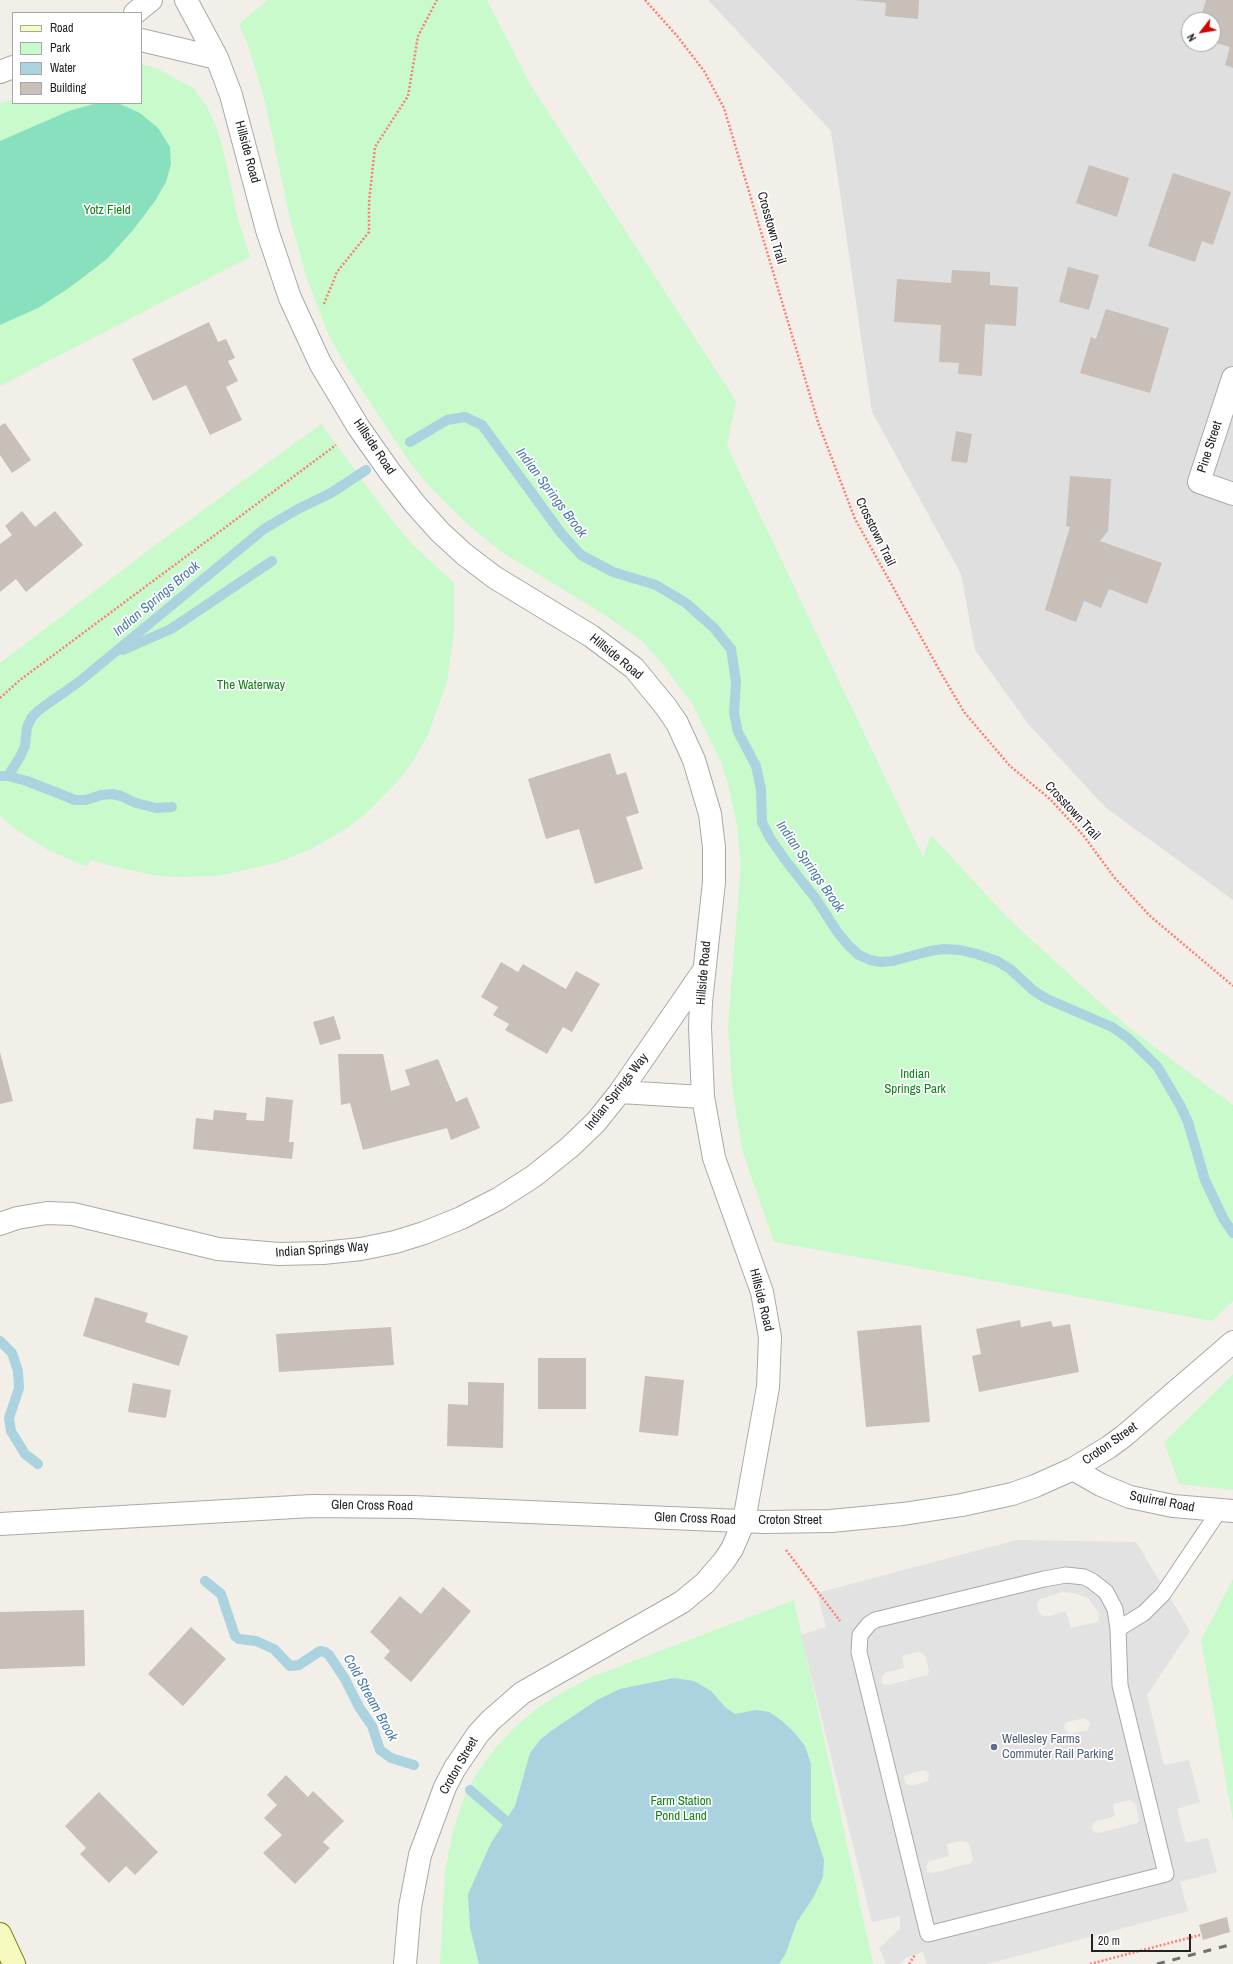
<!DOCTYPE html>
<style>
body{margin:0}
#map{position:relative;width:1233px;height:1964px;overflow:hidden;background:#f2efe9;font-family:"Archivo Narrow",sans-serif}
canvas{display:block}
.legend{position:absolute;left:12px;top:12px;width:130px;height:92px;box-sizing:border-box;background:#fff;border:1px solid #a7a7a7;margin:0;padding:5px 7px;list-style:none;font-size:12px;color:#222}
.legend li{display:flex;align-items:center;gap:8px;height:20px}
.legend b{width:20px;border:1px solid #a7a7a7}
.north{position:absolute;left:1181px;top:12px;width:40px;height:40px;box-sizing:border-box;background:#fff;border:1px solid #a7a7a7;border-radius:50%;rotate:239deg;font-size:11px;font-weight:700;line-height:16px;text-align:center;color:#222}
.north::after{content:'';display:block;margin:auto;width:14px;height:18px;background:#d40000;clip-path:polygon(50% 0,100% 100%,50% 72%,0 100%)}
.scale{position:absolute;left:1091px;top:1934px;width:100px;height:18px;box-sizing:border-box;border:2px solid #222;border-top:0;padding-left:5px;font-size:12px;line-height:14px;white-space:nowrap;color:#222;-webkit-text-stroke:3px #fff;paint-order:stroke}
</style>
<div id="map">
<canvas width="1233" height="1964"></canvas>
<ul class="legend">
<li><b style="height:5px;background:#f7fabf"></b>Road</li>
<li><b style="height:11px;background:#c8facc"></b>Park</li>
<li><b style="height:11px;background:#aad3df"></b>Water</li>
<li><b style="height:11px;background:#c7bfb8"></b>Building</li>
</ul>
<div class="north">N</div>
<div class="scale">20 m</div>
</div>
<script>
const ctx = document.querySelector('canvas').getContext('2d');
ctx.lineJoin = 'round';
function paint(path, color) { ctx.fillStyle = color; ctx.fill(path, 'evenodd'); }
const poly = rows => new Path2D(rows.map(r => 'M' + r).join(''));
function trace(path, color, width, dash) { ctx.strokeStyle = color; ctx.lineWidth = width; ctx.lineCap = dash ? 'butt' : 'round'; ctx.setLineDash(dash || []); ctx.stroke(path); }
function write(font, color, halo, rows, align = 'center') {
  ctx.font = font + ' "Archivo Narrow",sans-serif'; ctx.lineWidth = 3.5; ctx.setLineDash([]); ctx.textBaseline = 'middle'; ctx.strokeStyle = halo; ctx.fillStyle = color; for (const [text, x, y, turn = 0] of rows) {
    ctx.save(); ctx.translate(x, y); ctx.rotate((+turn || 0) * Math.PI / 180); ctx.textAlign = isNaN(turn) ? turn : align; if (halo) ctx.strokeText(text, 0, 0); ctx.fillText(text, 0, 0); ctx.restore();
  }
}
const residential = poly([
 [708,0,1233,0,1233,900,1106,808,1029,725,975,650,961,574,872,412,831,131],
 [1189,20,1213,20,1213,44,1189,44]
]);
const park = poly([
 [268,0,487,0,530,84,736,401,727,446,923,857,931,835,1007,917,1087,991,1132,1030,1233,1105,1233,1301,1212,1321,774,1242,743,1153,733,1095,728,1026,741,864,737,826,728,784,721,762,693,705,660,661,643,642,605,615,500,551,465,522,429,486,409,461,346,366,329,336,307,279,290,219,265,102,249,48,239,24],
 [141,64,156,68,193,88,207,107,216,126,223,148,238,219,250,257,0,386,0,104,13,99,13,103,141,103],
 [321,424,394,523,415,547,454,583,454,632,447,682,428,735,413,761,400,779,369,811,349,827,313,848,276,863,218,876,175,877,153,875,112,866,91,860,87,867,48,850,14,828,0,816,0,663,158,543],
 [1233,1374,1233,1490,1179,1484,1164,1442],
 [1233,1579,1233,1821,1201,1640],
 [794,1600,873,1964,440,1964,445,1871,453,1831,463,1800,475,1776,493,1751,512,1730,536,1709,561,1693,594,1676]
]);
const pitch = poly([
 [97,103,120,104,140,113,158,128,170,147,171,164,166,182,155,201,133,230,107,259,69,288,38,308,0,325,0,141,69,111]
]);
const parking = poly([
 [1017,1540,1136,1542,1190,1631,1147,1695,1164,1765,1189,1760,1200,1802,1177,1809,1186,1843,1208,1838,1217,1872,1180,1882,1188,1911,987,1964,927,1964,923,1952,907,1957,899,1964,886,1964,879,1948,900,1929,900,1916,872,1922,801,1635,826,1627,817,1593],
 [1063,1592,1074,1593,1088,1598,1099,1613,1099,1619,1097,1622,1071,1628,1066,1611,1049,1616,1043,1616,1038,1612,1037,1604,1040,1599],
 [918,1652,922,1653,926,1657,929,1672,927,1675,889,1685,883,1684,881,1678,884,1673,904,1668,902,1656],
 [1085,1718,1090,1723,1088,1730,1070,1734,1065,1730,1064,1726,1067,1722],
 [924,1770,929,1773,928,1781,911,1786,905,1783,904,1777,906,1775],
 [1129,1800,1132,1801,1136,1806,1139,1820,1138,1823,1099,1833,1094,1832,1092,1827,1094,1822,1115,1816,1113,1804],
 [962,1841,969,1843,973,1860,971,1863,933,1873,927,1872,926,1867,928,1862,949,1856,947,1844]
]);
const water = poly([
 [674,1678,694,1681,711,1691,725,1707,735,1714,756,1710,769,1712,781,1720,794,1732,805,1746,811,1764,811,1820,824,1860,823,1877,813,1898,797,1922,785,1955,779,1964,479,1964,470,1928,468,1894,491,1843,515,1806,530,1753,541,1739,551,1731,597,1700,620,1689]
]);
const stream = poly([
 [410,442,447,420,465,417,482,425,561,533,581,555,613,572,656,585,686,603,714,628,731,649,736,681,734,713,738,732,756,766,761,789,762,822,770,838,786,861,816,899,838,933,849,946,859,955,870,960,881,962,893,961,930,951,944,949,960,950,977,954,997,961,1010,969,1034,991,1047,999,1112,1027,1128,1038,1157,1066,1180,1105,1188,1122,1205,1180,1223,1218,1233,1233],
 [123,650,171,629,272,561],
 [0,776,8,776,20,757,25,746,27,727,32,717,39,710,80,681,264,529,298,509,331,493,366,470],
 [8,776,27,781,75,800,86,800,101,795,112,794,121,796,136,803,156,808,172,807],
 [0,1341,12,1353,18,1371,19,1388,9,1418,11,1431,25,1454,38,1464],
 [205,1581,221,1594,235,1636,239,1639,256,1641,274,1649,290,1666,299,1665,320,1651,325,1652,329,1655,345,1679,359,1707,372,1726,380,1750,391,1758,414,1765],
 [470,1790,506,1821]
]);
const building = poly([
 [855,0,919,0,918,19,885,16,886,3],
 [1206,0,1233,0,1233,68,1225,65,1230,47,1213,42,1213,20,1200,20],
 [1089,165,1129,178,1117,217,1076,203],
 [1173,173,1231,192,1213,245,1202,241,1195,262,1148,246],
 [1068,267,1099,275,1089,310,1059,302],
 [952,270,990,272,990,285,1018,287,1016,326,985,324,982,376,958,374,959,363,939,362,941,325,894,322,897,279,951,283],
 [1106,309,1169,328,1150,393,1080,373,1091,337,1096,339],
 [209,322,218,342,226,339,235,358,228,361,238,381,226,387,242,420,210,435,186,385,153,401,132,359],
 [5,423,31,460,12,473,0,455,0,426],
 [956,431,972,434,967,463,951,461],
 [1070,476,1111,479,1108,531,1100,541,1162,563,1147,604,1109,589,1101,608,1084,601,1076,622,1045,610,1070,527,1066,526],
 [22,511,35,527,55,511,83,545,26,592,16,579,0,592,0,544,12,535,5,526],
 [610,753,617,775,626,772,639,813,626,817,643,869,595,884,579,829,546,839,528,779],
 [501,962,518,972,523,964,566,989,576,971,600,984,572,1032,563,1027,547,1054,505,1030,509,1024,493,1015,498,1007,481,997],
 [334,1016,341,1039,320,1045,313,1022],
 [0,1052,13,1101,0,1104],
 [338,1054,383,1054,391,1091,410,1085,405,1070,438,1059,456,1102,467,1097,480,1128,451,1140,447,1128,363,1150,350,1103,341,1105],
 [266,1097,293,1100,289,1142,294,1142,292,1159,193,1149,196,1118,213,1120,214,1110,247,1113,246,1120,264,1121],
 [95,1297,148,1313,145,1322,188,1336,179,1366,83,1336],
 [1020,1320,1021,1327,1051,1321,1053,1327,1070,1324,1079,1372,979,1392,972,1356,981,1354,976,1329],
 [921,1325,930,1422,866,1427,857,1331],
 [391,1327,394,1365,279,1372,276,1334],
 [538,1358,586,1358,586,1409,538,1409],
 [645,1376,684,1380,678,1436,639,1432],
 [468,1382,504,1383,503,1448,447,1446,448,1404,468,1405],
 [133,1383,171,1390,166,1418,128,1412],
 [443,1587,471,1611,411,1682,384,1658,390,1651,370,1632,400,1596,421,1614],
 [84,1610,85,1666,0,1669,0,1612],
 [191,1627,226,1659,183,1706,148,1674],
 [286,1775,308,1797,313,1791,344,1821,323,1842,330,1848,295,1884,263,1853,282,1835,264,1818,277,1805,267,1795],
 [99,1792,158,1852,135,1875,126,1866,109,1883,80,1854,86,1848,65,1826],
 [1227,1917,1230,1932,1203,1940,1199,1925]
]);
const path = poly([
 [645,0,678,37,704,71,724,108,818,422,855,519,941,673,964,712,1010,766,1050,799,1083,835,1114,877,1150,916,1233,986],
 [324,304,337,272,369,232,369,202,375,147,408,96,418,36,437,0],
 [0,698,20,680,336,445],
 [786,1550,840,1621],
 [909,1964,915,1955],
 [1090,1964,1200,1935]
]);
const lane = poly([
 [1066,1575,1084,1577,1092,1581,1106,1592,1115,1609,1118,1629,1120,1685,1166,1874,928,1934,859,1652,860,1635,869,1624,875,1620,1044,1579,1066,1575],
 [1118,1629,1144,1613,1163,1594,1219,1511]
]);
const street = poly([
 [186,0,217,58,231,95,267,230,290,298,320,363,359,428,390,472,415,504,440,532,464,554,494,577,591,636,634,668,666,707,677,723,694,760,710,814,714,847,714,882,701,1002,700,1027,703,1097,714,1158,762,1292,770,1337,768,1387,744,1521,732,1549,724,1561,705,1583,682,1602,522,1693,491,1720,478,1734,455,1768,445,1787,420,1855,410,1907,405,1964],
 [135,13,151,0],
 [141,40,217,58],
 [0,72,13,67],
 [1233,378,1199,482,1233,494],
 [620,1092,703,1097],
 [0,1224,17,1218,47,1213,73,1214,218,1249,279,1254,323,1253,361,1249,395,1242,424,1233,461,1218,498,1199,534,1176,570,1147,596,1122,620,1092,702,973],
 [1073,1469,1101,1485,1130,1497,1173,1506,1233,1511],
 [0,1524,312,1506,412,1507,764,1522,831,1521,903,1514,962,1505,1012,1494,1035,1486,1073,1469,1109,1447,1124,1436,1233,1342]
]);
const secondary = poly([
 [0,1934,14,1964]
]);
const rail = poly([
 [1157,1964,1233,1944]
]);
const markers = [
 [994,1747,4,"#5c6f8a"]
];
const streetNames = [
 ["Hillside Road",247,152,75],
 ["Crosstown Trail",771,228,74],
 ["Hillside Road",374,447,56],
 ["Pine Street",1210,447,-72],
 ["Crosstown Trail",875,532,64],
 ["Hillside Road",616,657,39],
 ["Crosstown Trail",1072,811,47],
 ["Hillside Road",704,973,-85],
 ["Indian Springs Way",617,1092,-52],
 ["Indian Springs Way",322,1250,-4],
 ["Hillside Road",761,1300,76],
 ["Croton Street",1110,1444,-35],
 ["Squirrel Road",1162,1502,11],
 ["Glen Cross Road",372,1506,1],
 ["Glen Cross Road",695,1519,2],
 ["Croton Street",790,1521],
 ["Croton Street",459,1766,-60]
];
const parkNames = [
 ["Yotz Field",107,211],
 ["The Waterway",251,686],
 ["Indian",915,1075],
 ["Springs Park",915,1090],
 ["Farm Station",681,1802],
 ["Pond Land",681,1817]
];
const serviceNames = [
 ["Wellesley Farms",1002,1740],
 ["Commuter Rail Parking",1002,1755]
];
const waterNames = [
 ["Indian Springs Brook",551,493,53],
 ["Indian Springs Brook",157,599,-40],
 ["Indian Springs Brook",810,867,55],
 ["Cold Stream Brook",370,1698,61]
];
paint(residential, '#e0dfdf');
paint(park, '#c8facc');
paint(pitch, '#88e0be');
paint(parking, '#e2e2e2');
paint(water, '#aad3df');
trace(stream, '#aad3df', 10);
paint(building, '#c7bfb8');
trace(lane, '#a9a9a9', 17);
trace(street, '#a9a9a9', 24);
trace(secondary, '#707d05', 24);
trace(path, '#fa8072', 2.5, [2, 2]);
trace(lane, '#fff', 15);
trace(street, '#fff', 22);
trace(secondary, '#f7fabf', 22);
trace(rail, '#707070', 3, [8, 8]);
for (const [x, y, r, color] of markers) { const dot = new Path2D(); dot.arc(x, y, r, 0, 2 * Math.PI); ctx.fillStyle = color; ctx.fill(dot); trace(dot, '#fff', 1.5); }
write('13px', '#222', '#fff', streetNames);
write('13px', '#0c8416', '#fff', parkNames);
write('13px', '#4e5e75', '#fff', serviceNames, 'left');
write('italic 14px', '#4a7aab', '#fff', waterNames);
</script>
